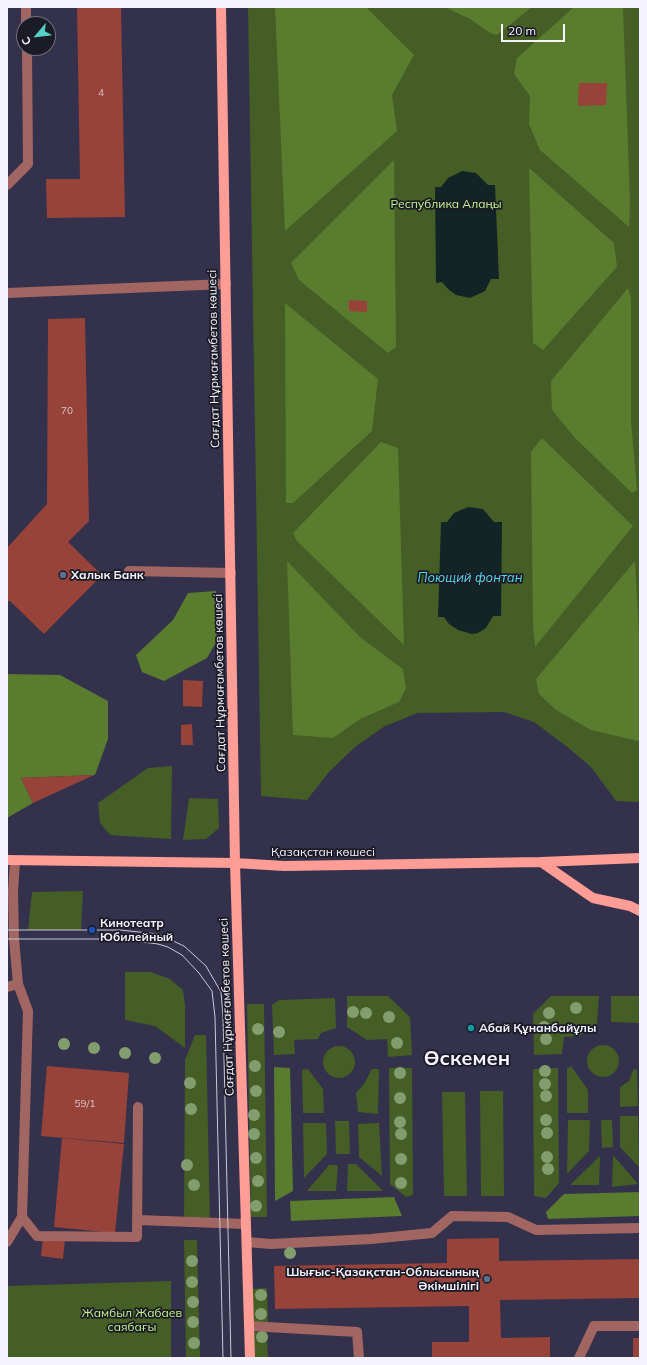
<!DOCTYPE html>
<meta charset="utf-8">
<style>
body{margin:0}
#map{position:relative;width:647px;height:1365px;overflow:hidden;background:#33314b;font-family:Mulish,sans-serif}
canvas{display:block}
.frame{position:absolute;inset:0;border:8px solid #f4f3fe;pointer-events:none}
.north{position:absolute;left:16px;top:16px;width:40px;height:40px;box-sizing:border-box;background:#1b1b26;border:1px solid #72717c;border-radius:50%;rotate:242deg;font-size:11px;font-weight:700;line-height:16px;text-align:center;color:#f4f3fe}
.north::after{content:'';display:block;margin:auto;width:14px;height:18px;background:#55cec6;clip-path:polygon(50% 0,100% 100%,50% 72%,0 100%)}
.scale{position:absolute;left:501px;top:24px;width:64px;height:18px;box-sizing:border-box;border:2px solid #f4f3fe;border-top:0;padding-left:5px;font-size:12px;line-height:14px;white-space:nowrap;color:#f4f3fe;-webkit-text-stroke:3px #1b1b26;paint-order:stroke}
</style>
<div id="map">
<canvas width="647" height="1365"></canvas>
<div class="frame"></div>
<div class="north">С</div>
<div class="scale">20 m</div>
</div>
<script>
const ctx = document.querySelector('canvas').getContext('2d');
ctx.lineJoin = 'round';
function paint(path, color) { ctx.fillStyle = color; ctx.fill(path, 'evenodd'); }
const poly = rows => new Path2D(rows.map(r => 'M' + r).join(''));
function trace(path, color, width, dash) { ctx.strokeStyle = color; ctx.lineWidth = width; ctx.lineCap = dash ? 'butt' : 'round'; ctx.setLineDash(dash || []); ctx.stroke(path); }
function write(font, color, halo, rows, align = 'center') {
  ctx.font = font + ' Mulish,sans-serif'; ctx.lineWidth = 3.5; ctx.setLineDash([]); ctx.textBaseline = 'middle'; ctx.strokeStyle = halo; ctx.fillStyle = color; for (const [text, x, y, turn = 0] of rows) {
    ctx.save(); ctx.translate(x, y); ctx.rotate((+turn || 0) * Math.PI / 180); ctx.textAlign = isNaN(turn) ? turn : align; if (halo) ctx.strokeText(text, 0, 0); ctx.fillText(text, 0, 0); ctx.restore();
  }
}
const green = poly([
 [248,7,640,7,640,802,616,801,591,767,566,746,534,722,504,712,418,713,385,726,355,747,329,772,307,800,261,796],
 [172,766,171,839,110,835,100,823,98,803,148,768],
 [189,798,218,799,219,828,206,839,183,840],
 [83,891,81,930,28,930,32,892],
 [125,972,150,972,170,979,183,990,185,1005,185,1048,155,1026,125,1020],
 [347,996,388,996,410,1017,412,1055,388,1057,387,1039,367,1040,347,1027],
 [551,996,599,996,597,1024,579,1036,564,1037,562,1054,534,1055,533,1014],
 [611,996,640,996,640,1023,611,1022],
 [335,998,336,1028,321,1033,318,1039,294,1040,295,1054,274,1055,272,1005,279,1000],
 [247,1004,264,1004,267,1217,251,1217],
 [195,1035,206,1035,210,1223,184,1221,185,1060],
 '587 1061a16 16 0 1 1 32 0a16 16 0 1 1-32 0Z',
 '323 1062a16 16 0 1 1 32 0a16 16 0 1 1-32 0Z',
 [571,1066,588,1090,588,1113,567,1113,567,1069],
 [389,1068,412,1068,413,1195,406,1197,390,1184],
 [558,1068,559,1183,546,1198,534,1196,533,1069],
 [308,1069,323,1089,324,1113,303,1113,302,1070],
 [372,1069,379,1069,378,1114,358,1112,356,1093,364,1084],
 [637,1069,638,1106,620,1107,620,1087,629,1081,633,1070],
 [480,1091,503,1091,504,1196,481,1196],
 [442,1092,465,1092,467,1196,444,1196],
 [620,1116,638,1116,639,1167,620,1147],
 [568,1120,590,1120,589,1151,567,1174],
 [601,1120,612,1120,613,1147,602,1148],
 [335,1121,349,1121,350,1154,336,1154],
 [303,1123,326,1123,327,1154,304,1178],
 [379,1123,382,1176,359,1157,358,1124],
 [613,1155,638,1184,612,1187],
 [600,1156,599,1185,570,1185],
 [348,1164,356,1164,383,1191,347,1191],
 [329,1165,338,1165,336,1191,307,1191],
 [184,1240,197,1240,200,1358,186,1358],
 [171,1281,171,1358,7,1358,7,1286],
 [267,1288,268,1323,252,1323,252,1289],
 [253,1332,267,1332,268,1358,253,1358]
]);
const forest = poly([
 [275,7,366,7,414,55,392,95,397,131,285,231],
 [444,7,532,7,497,35,490,33,470,19],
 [574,7,623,7,630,202,629,227,540,150,529,124,530,96,514,74,517,58],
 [394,160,396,347,388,353,299,280,291,263],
 [529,168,614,243,617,267,543,350,533,343],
 [628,288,631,298,631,421,637,490,632,493,574,437,552,410,551,381],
 [285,303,378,379,372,431,293,503,286,503],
 [542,438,633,526,535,647,533,626,531,452],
 [381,442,398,448,404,645,297,541,293,533],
 [287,561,361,638,403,669,406,688,399,702,360,719,333,738,293,735],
 [635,561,640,654,640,738,638,741,591,730,556,710,539,694,536,679],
 [216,591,217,641,207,658,164,681,142,672,136,655,173,620,188,593],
 [7,674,60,675,108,701,108,739,95,775,21,778,33,803,7,818],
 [274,1067,290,1068,293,1191,275,1201],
 [640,1192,640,1216,548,1219,546,1212,564,1194],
 [394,1197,402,1216,291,1221,290,1201]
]);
const water = poly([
 [462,171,476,173,488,185,495,185,499,279,491,279,485,291,470,298,456,295,448,289,442,282,436,283,435,187,441,187,448,178],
 [468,507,483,509,494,522,502,522,501,616,493,616,486,628,478,633,472,634,458,630,449,624,444,617,438,617,441,522,447,522,454,513]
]);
const building = poly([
 [77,7,121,7,125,217,47,218,46,179,80,179],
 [579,83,607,83,606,105,578,106],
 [349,300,367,301,367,312,349,311],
 [85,318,89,521,68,542,102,575,44,634,10,601,7,601,7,548,47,504,48,319],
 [183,680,203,681,202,707,183,706],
 [192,724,193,745,181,745,181,725],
 [94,775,33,803,21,778],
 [47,1066,129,1073,124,1143,41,1136],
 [62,1138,124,1144,115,1233,54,1227],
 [43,1237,65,1239,63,1259,41,1256],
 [499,1238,499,1261,640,1259,640,1298,500,1300,501,1338,550,1337,550,1358,432,1358,432,1342,469,1342,469,1306,275,1309,274,1266,447,1263,447,1239],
 [633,1338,640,1338,640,1358,633,1358]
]);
const minor = poly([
 [26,7,26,24],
 [7,185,28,164,27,48],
 [7,293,226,284],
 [129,571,231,573],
 [15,861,13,892,14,939,18,984],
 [7,987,18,984,28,1011,22,1217,37,1236,137,1237,138,1107],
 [138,1220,246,1224],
 [7,1242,22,1217],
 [247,1242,271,1244,371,1239,432,1233,452,1216,508,1217,536,1230,640,1228],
 [249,1326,357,1332,359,1358],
 [579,1358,594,1326,640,1326]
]);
const major = poly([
 [221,7,235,863,250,1358],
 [7,860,235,863,284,866,541,862,640,858],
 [541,862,593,898,630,906,640,911]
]);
const tram = poly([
 [7,930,120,930,158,934,184,946,206,966,221,992,223,1016,231,1358],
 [7,939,120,939,158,944,168,947,182,955,199,973,212,991,215,1017,223,1358]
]);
const trees = [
 [576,1008],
 [353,1012],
 [366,1013],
 [549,1013],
 [389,1017],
 [544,1027],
 [258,1029],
 [279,1032],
 [546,1039],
 [397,1043],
 [64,1044],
 [94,1048],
 [125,1053],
 [155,1058],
 [255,1066],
 [545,1071],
 [400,1073],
 [190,1083],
 [545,1084],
 [256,1091],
 [546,1096],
 [400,1098],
 [191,1109],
 [254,1115],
 [546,1120],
 [400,1122],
 [547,1133],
 [254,1134],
 [401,1134],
 [547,1157],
 [256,1158],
 [401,1159],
 [187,1165],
 [548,1169],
 [258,1181],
 [401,1183],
 [194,1185],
 [256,1206],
 [290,1253],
 [192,1261],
 [192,1282],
 [261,1295],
 [193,1302],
 [261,1314],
 [193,1322],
 [262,1337],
 [194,1343]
];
const markers = [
 [63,575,4,"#5c6f8a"],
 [92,930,4,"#1a4fb4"],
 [471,1028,4,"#0f9aa8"],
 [487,1279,4,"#5c6f8a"]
];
const numberNames = [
 ["4",101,93],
 ["70",67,411],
 ["59/1",85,1104]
];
const parkNames = [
 ["Республика Алаңы",446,204],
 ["Жамбыл Жабаев",132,1313],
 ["саябағы",132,1327]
];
const streetNames = [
 ["Сағдат Нұрмағамбетов көшесі",214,359,-91],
 ["Сағдат Нұрмағамбетов көшесі",220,683,-91],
 ["Қазақстан көшесі",323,852],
 ["Сағдат Нұрмағамбетов көшесі",227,1007,-92]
];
const poiNames = [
 ["Халык Банк",71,575],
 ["Кинотеатр",100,923],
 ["Юбилейный",100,937],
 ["Абай Құнанбайұлы",479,1028],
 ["Шығыс-Қазақстан-Облысының",479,1272,"right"],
 ["Әкімшілігі",479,1286,"right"]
];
const waterNames = [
 ["Поющий фонтан",470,578]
];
const townNames = [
 ["Өскемен",467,1059]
];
paint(green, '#445e26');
paint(forest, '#597c2e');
paint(water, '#132426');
paint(building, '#97433a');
trace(minor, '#a26662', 10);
trace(major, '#fe9c96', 10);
trace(tram, '#cac9d7', 1);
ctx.fillStyle = '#829d6e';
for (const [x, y] of trees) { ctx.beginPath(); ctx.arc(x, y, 6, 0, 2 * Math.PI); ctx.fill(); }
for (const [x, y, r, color] of markers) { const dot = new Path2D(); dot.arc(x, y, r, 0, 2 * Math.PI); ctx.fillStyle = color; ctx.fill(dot); trace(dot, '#1b1b26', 1.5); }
write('10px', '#ddc7cd', null, numberNames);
write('12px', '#c2f58b', '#1b1b26', parkNames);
write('12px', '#f4f3fe', '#1b1b26', streetNames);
write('bold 12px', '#f4f3fe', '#1b1b26', poiNames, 'left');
write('italic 13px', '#54d7e8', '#1b1b26', waterNames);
write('bold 20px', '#f4f3fe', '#1b1b26', townNames);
</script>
